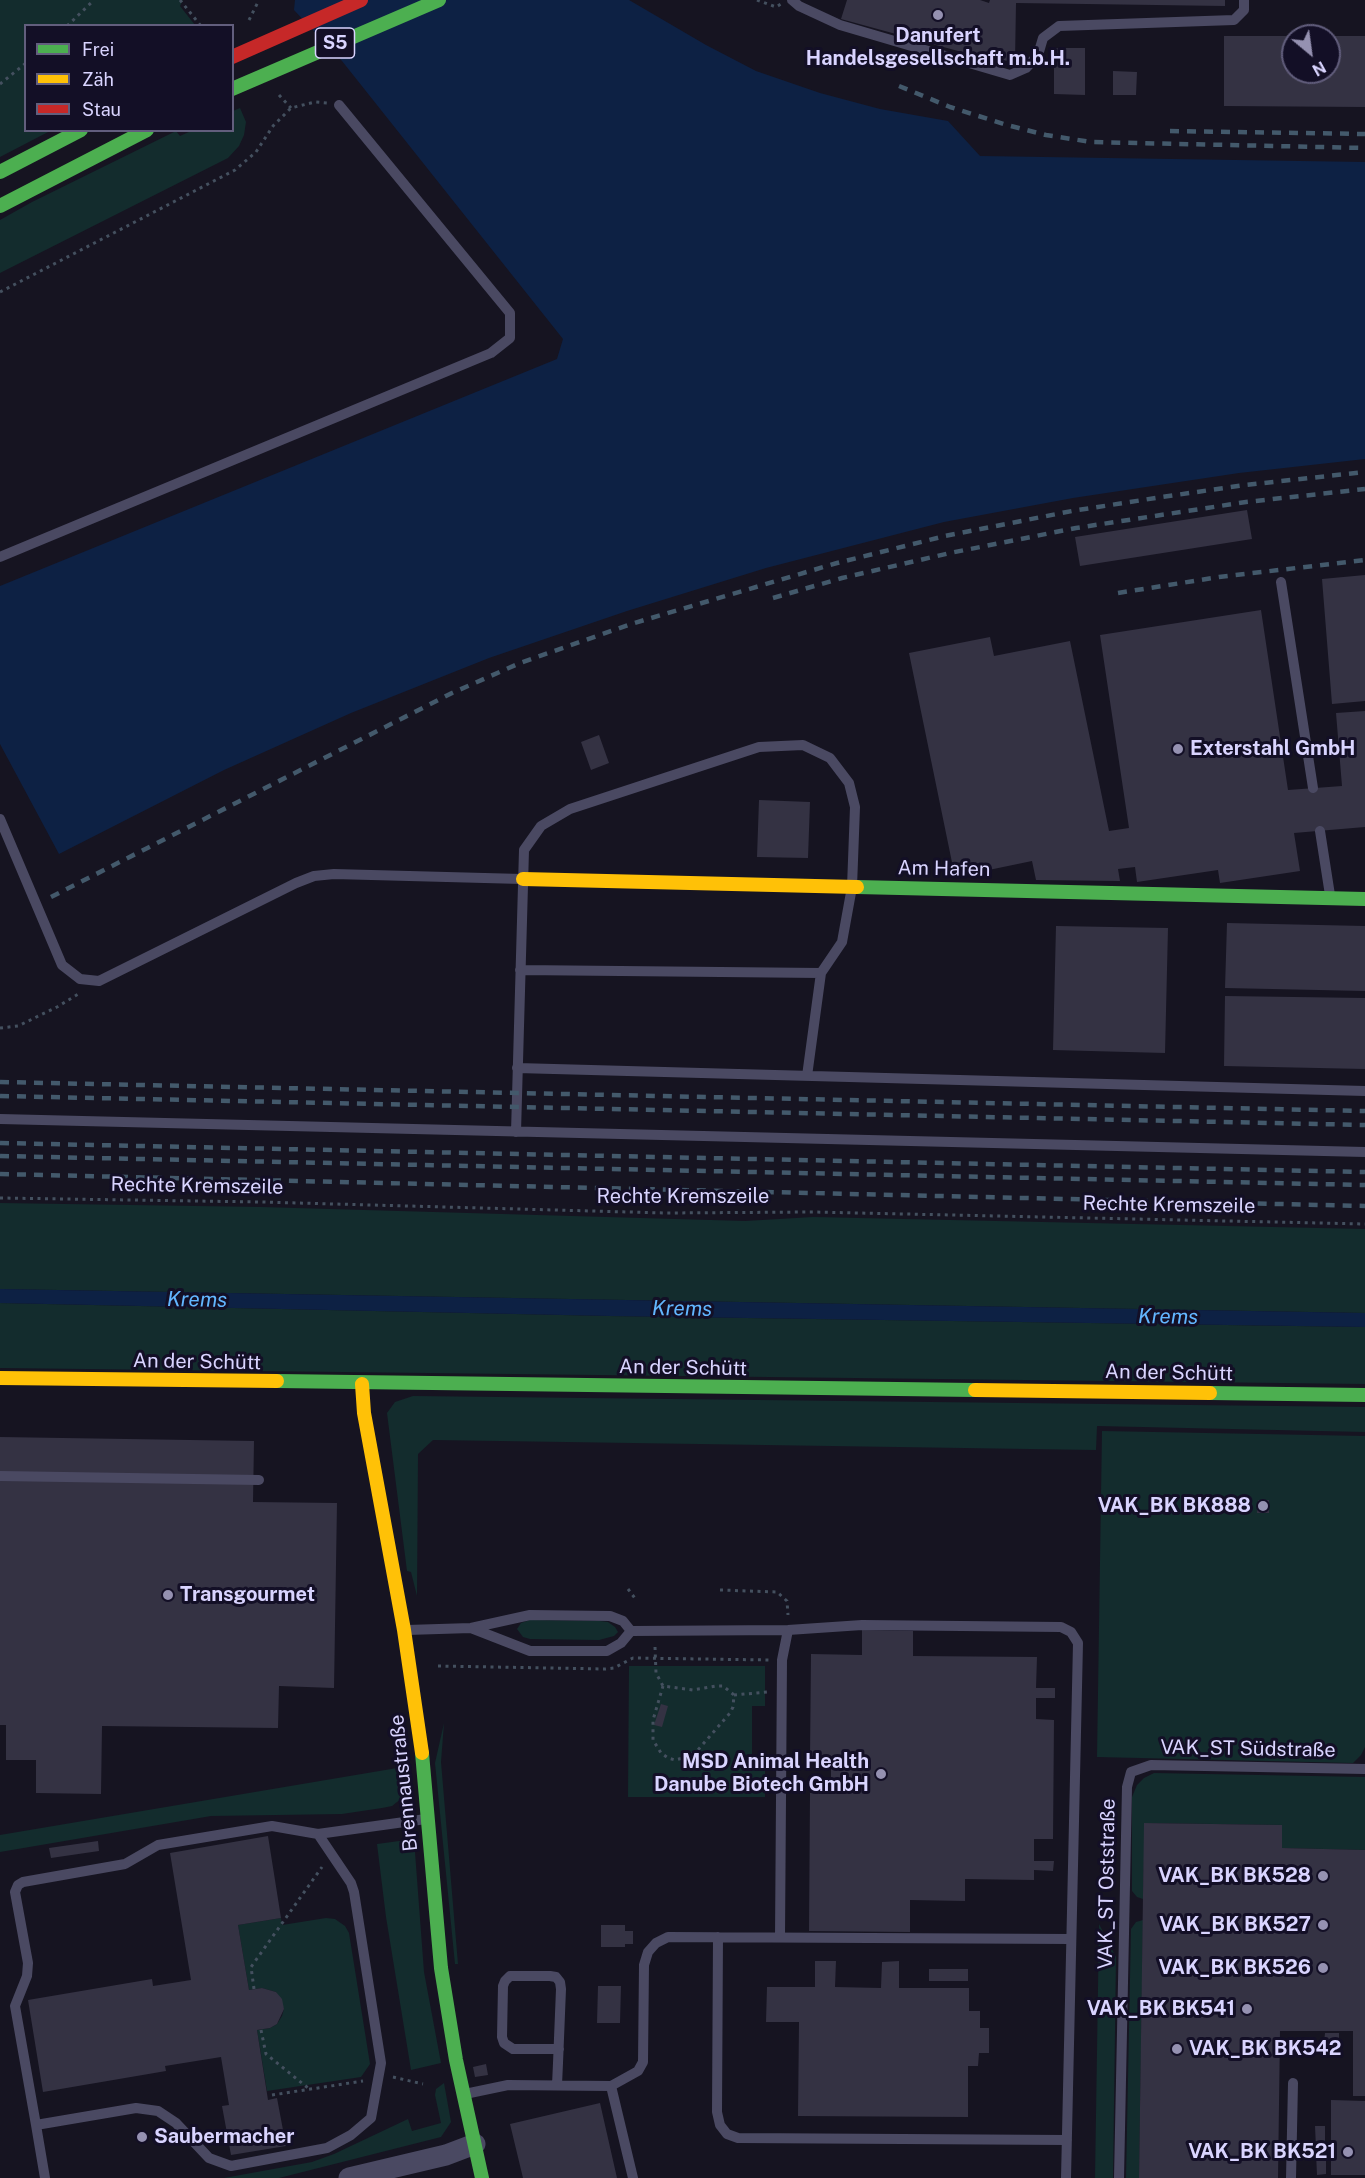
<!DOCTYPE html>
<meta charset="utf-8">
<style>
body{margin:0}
#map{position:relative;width:1365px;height:2178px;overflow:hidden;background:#161421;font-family:"Public Sans",sans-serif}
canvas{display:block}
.legend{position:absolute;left:24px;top:24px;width:210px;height:108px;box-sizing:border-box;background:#130f26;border:2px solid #625e7d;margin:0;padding:8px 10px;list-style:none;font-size:18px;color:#d9d4ff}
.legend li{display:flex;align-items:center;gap:12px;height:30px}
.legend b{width:30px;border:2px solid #625e7d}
.north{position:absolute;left:1281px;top:24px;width:60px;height:60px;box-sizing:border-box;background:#130f26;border:2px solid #625e7d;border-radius:50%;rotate:151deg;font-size:16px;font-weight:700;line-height:24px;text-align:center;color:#d9d4ff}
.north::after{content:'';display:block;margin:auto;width:21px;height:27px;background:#9591b1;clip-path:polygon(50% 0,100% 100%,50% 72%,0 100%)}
</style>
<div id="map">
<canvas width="1365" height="2178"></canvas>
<ul class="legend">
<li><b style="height:8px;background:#4caf50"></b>Frei</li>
<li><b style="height:8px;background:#ffc107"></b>Zäh</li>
<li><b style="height:8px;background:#c62828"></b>Stau</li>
</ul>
<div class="north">N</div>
</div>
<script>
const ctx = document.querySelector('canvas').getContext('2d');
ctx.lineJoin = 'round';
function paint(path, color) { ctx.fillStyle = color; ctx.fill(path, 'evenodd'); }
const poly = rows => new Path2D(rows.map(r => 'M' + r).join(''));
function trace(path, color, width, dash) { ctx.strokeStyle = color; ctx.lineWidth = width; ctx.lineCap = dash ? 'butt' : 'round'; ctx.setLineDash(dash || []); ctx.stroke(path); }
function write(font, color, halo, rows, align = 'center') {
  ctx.font = font + ' "Public Sans",sans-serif'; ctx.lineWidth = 6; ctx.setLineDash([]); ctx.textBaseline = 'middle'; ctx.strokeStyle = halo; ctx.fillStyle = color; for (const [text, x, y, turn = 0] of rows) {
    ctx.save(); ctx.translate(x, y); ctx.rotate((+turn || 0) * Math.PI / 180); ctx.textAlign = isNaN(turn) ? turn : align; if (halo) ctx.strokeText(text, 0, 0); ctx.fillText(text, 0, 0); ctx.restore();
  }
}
const green = poly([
 [0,0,183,0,180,6,195,25,26,26,26,130,50,131,0,157],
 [240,108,246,122,244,135,239,146,228,158,0,273,0,220,32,202,176,131,180,136,191,131,232,130,233,111],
 [0,1203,261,1207,745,1221,813,1217,1365,1229,1365,1313,0,1289],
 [0,1303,610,1316,1365,1327,1365,1384,0,1368],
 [413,1396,1365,1407,1365,1432,1097,1426,1096,1450,433,1440,418,1454,417,1596,411,1572,407,1571,387,1413,395,1402],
 [1102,1431,1365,1436,1365,1747,1361,1755,1353,1763,1097,1757],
 [530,1620,600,1621,608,1622,615,1627,618,1632,614,1636,599,1640,530,1639,523,1637,517,1629,521,1623],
 [629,1666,765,1666,765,1706,752,1706,752,1763,765,1764,765,1797,628,1797],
 [444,1723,441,1762,458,1964,455,1964,435,1763],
 [409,1766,410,1786,407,1794,392,1806,382,1808,342,1814,211,1816,0,1852,0,1835],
 [1154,1773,1365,1777,1365,1850,1282,1848,1282,1825,1145,1823,1143,1899,1137,1897,1132,1891,1132,1797,1137,1785,1144,1778],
 [414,1839,424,1972,441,2063,411,2070,386,1917,377,1844],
 [281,1918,282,1925,326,1918,335,1919,345,1926,349,1933,370,2064,361,2077,267,2091,257,2030,270,2028,277,2024,282,2016,284,2009,276,1992,262,1988,249,1990,238,1925],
 [1143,1920,1139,2178,1126,2178,1131,1929,1136,1922],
 [1099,1924,1116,1957,1113,2178,1095,2178],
 [444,2083,451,2122,441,2137,279,2178,224,2178,312,2162,334,2154,408,2119,412,2131,441,2123,435,2095,436,2089]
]);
const water = poly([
 [295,0,629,0,706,45,756,71,820,93,880,109,948,121,980,156,1365,162,1365,459,1239,473,1073,498,944,522,766,568,627,611,489,658,351,713,224,770,59,854,0,744,0,586,557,359,563,339,342,61,294,10],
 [0,1289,1365,1313,1365,1327,610,1316,0,1303]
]);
const building = poly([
 [847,0,980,0,989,3,990,0,1225,0,1225,6,1016,3,1015,61,991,60,841,19],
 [1224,36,1293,36,1293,72,1329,72,1329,36,1365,36,1365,107,1224,106],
 [1054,48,1085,48,1085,95,1054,94],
 [1113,71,1137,72,1136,95,1113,95],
 [1247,510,1252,539,1080,566,1075,537],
 [1365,575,1365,701,1332,704,1322,579],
 [1261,610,1288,790,1342,786,1336,713,1365,711,1365,827,1294,833,1300,871,1220,883,1218,870,1137,882,1135,867,1118,869,1120,881,1036,880,1032,861,955,877,909,653,990,637,994,656,1070,641,1109,831,1129,828,1100,635],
 [599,735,609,763,591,770,581,742],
 [759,800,810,802,808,858,757,857],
 [1227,923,1365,926,1365,991,1225,988],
 [1056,926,1168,928,1165,1053,1053,1050],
 [1225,996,1365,998,1365,1069,1224,1066],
 [0,1437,254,1441,253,1502,337,1503,334,1688,279,1686,278,1728,102,1726,101,1794,36,1793,36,1760,6,1760,6,1725,0,1725],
 [1258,1500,1269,1500,1269,1513,1257,1513],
 [862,1630,913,1631,913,1656,1037,1657,1036,1688,1055,1688,1055,1698,1036,1698,1036,1719,1054,1720,1053,1839,1034,1839,1034,1861,1054,1861,1053,1871,1034,1870,1034,1880,965,1879,965,1901,910,1900,910,1932,809,1931,810,1793,831,1794,831,1757,810,1757,811,1654,862,1655],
 [661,1704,668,1706,662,1727,654,1725],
 [1144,1823,1282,1825,1282,1848,1365,1850,1365,2096,1353,2096,1353,2031,1280,2031,1278,2178,1139,2178],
 [268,1836,281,1918,238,1925,249,1990,262,1988,276,1992,282,1999,284,2009,277,2024,270,2028,257,2030,268,2100,277,2098,286,2146,231,2155,222,2106,229,2105,221,2057,165,2066,166,2071,43,2092,28,2000,152,1979,153,1986,191,1980,170,1853],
 [98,1841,99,1851,51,1858,49,1848],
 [601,1925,625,1925,625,1931,633,1931,633,1944,625,1944,625,1947,601,1947],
 [815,1961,836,1961,835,1987,881,1988,882,1962,899,1961,899,1988,969,1988,969,2011,980,2011,980,2028,989,2028,989,2053,979,2053,978,2066,968,2066,968,2117,798,2116,799,2022,766,2022,767,1987,815,1987],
 [929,1969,968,1969,968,1981,929,1981],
 [598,1986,621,1986,620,2023,597,2023],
 [1325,2033,1339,2033,1339,2043,1324,2043],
 [486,2064,488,2075,475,2077,473,2067],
 [1331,2100,1365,2101,1365,2175,1331,2175],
 [600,2103,617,2178,523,2178,510,2124],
 [1315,2126,1325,2126,1325,2148,1316,2148],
 [1316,2153,1326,2153,1326,2174,1317,2175]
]);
const path = poly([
 [180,0,201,26],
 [757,0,776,7,781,4],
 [249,20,259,0],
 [67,26,94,0],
 [0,84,26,63],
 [279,95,291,108],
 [0,292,235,170,256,152,273,126,291,108,315,102,327,103],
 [0,1028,18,1026,57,1007,80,993],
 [0,1198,261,1202,665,1213,813,1212,1365,1224],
 [628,1589,637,1601],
 [720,1590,777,1592,787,1601,788,1615],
 [655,1647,656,1673,663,1686,693,1690,716,1686,723,1686,734,1695,733,1707,730,1713,697,1751,683,1758,675,1760,668,1758,661,1753,653,1740,653,1720,663,1686],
 [438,1666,605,1669,614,1668,633,1658,770,1660],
 [734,1695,768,1692],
 [254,1989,251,1967,322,1867],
 [261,2030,266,2054,308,2088],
 [393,2077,423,2084],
 [272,2095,363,2081]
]);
const lane = poly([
 [792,0,799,6,840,25,1010,75,1026,68,1038,55,1043,38,1059,26,1234,20,1244,10,1244,0],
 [0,557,491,353,510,338,510,313,339,105],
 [1281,582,1313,788],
 [0,819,62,965,80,979,99,981,296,883,314,876,334,874,522,879],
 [1320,831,1330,895],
 [520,970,821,973],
 [517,1068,1365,1091],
 [0,1119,1365,1152],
 [516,1132,524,850,541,826,570,809,759,747,803,745,830,758,849,783,855,807,852,887,842,942,821,973,807,1076],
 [0,1476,259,1480],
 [471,1628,530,1651,607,1651,621,1643,631,1631],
 [407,1630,471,1628,530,1615,610,1616,623,1621,631,1631,788,1630,862,1625,1061,1627,1071,1632,1078,1643,1066,2178],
 [718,1937,717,2112,720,2125,727,2134,738,2138,1067,2140],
 [780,1937,782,1660,788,1630],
 [557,2085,558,2063,561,1989,560,1982,556,1977,550,1976,510,1976,505,1981,503,1986,502,2037,504,2043,513,2049,559,2049],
 [611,2086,638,2071,643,2062,644,1965,648,1952,656,1943,668,1937,1071,1939],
 [465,2094,508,2085,611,2086,633,2178],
 [36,2125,15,2006,27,1976,28,1963,15,1892,18,1885,23,1882,125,1864,158,1845,272,1826,318,1834,426,1819],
 [45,2178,36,2125,136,2108,158,2111,176,2123,209,2158,231,2166,327,2148,351,2135,371,2118,381,2063,354,1892,351,1883,318,1834],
 [1119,2178,1127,1787,1131,1772,1151,1765,1365,1769],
 [1291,2178,1293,2083]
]);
const street = poly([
 [349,2178,446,2155,475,2144]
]);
const fast = poly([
 [0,172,81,130],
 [0,206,147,130],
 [857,887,1365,899],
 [277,1381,975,1390],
 [1210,1393,1365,1395],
 [422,1753,441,1968,456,2060,482,2178]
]);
const slow = poly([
 [523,879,857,887],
 [0,1378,277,1381],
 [362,1384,364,1413,404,1630,422,1753],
 [975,1390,1210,1393]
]);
const rail = poly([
 [899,86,950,107,1007,125,1046,135,1091,142,1365,148],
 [1170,131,1365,134],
 [1118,593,1219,577,1365,560],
 [773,598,842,578,950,553,1076,528,1246,502,1365,489],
 [51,897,452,693,520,663,631,624,837,563,945,536,1072,511,1162,497,1245,485,1365,472],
 [0,1082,1365,1111],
 [0,1096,1365,1125],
 [0,1143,1365,1172],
 [0,1156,1365,1185],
 [0,1174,1365,1206]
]);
const fastBridge = poly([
 [232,89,439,0]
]);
const jamBridge = poly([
 [232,57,361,0]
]);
const markers = [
 [938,15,6,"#9591b1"],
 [1178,749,6,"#9591b1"],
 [1263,1506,6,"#9591b1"],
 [168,1595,6,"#9591b1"],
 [881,1774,6,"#9591b1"],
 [1323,1876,6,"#9591b1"],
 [1323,1925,6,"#9591b1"],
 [1323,1968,6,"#9591b1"],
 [1247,2009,6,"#9591b1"],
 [1177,2049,6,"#9591b1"],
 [142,2137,6,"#9591b1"],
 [1348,2152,6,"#9591b1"]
];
const shields = [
 [335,43,39]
];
const shieldNames = [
 ["S5",335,43]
];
const poiNames = [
 ["Danufert",938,36,"center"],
 ["Handelsgesellschaft m.b.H.",938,59,"center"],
 ["Exterstahl GmbH",1190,749,"left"],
 ["VAK_BK BK888",1251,1506],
 ["Transgourmet",180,1595,"left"],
 ["MSD Animal Health",869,1762],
 ["Danube Biotech GmbH",869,1785],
 ["VAK_BK BK528",1311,1876],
 ["VAK_BK BK527",1311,1925],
 ["VAK_BK BK526",1311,1968],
 ["VAK_BK BK541",1235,2009],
 ["VAK_BK BK542",1189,2049,"left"],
 ["Saubermacher",154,2137,"left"],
 ["VAK_BK BK521",1336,2152]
];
const streetNames = [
 ["Am Hafen",944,869,1],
 ["Rechte Kremszeile",197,1186,1],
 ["Rechte Kremszeile",683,1197],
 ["Rechte Kremszeile",1169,1205,1],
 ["An der Schütt",197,1362,1],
 ["An der Schütt",683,1368,1],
 ["An der Schütt",1169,1373,1],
 ["VAK_ST Südstraße",1248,1749,1],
 ["Brennaustraße",404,1783,-96],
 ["VAK_ST Oststraße",1107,1884,-89]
];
const waterNames = [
 ["Krems",197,1300,1],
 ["Krems",682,1309,1],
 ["Krems",1168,1317,1]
];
paint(green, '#132c2d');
paint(water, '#0d2144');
paint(building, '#343243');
trace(path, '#44505f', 3, [3, 4.5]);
trace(lane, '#4a4962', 10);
trace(street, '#4a4962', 21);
trace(fast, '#4caf50', 14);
trace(slow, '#ffc107', 14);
trace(rail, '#43596b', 4.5, [9, 8]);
trace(fastBridge, '#4caf50', 14);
trace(jamBridge, '#c62828', 14);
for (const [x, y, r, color] of markers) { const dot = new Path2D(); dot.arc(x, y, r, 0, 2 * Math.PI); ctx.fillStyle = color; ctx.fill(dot); trace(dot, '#130f26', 2); }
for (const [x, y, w] of shields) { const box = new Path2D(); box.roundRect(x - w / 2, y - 15, w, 30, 4.5); ctx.fillStyle = '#130f26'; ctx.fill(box); trace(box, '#d9d4ff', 1.5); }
write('bold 18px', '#d9d4ff', null, shieldNames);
write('bold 20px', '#d9d4ff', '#130f26', poiNames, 'right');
write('20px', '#d9d4ff', '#130f26', streetNames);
write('italic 21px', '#62b6ff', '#130f26', waterNames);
</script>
